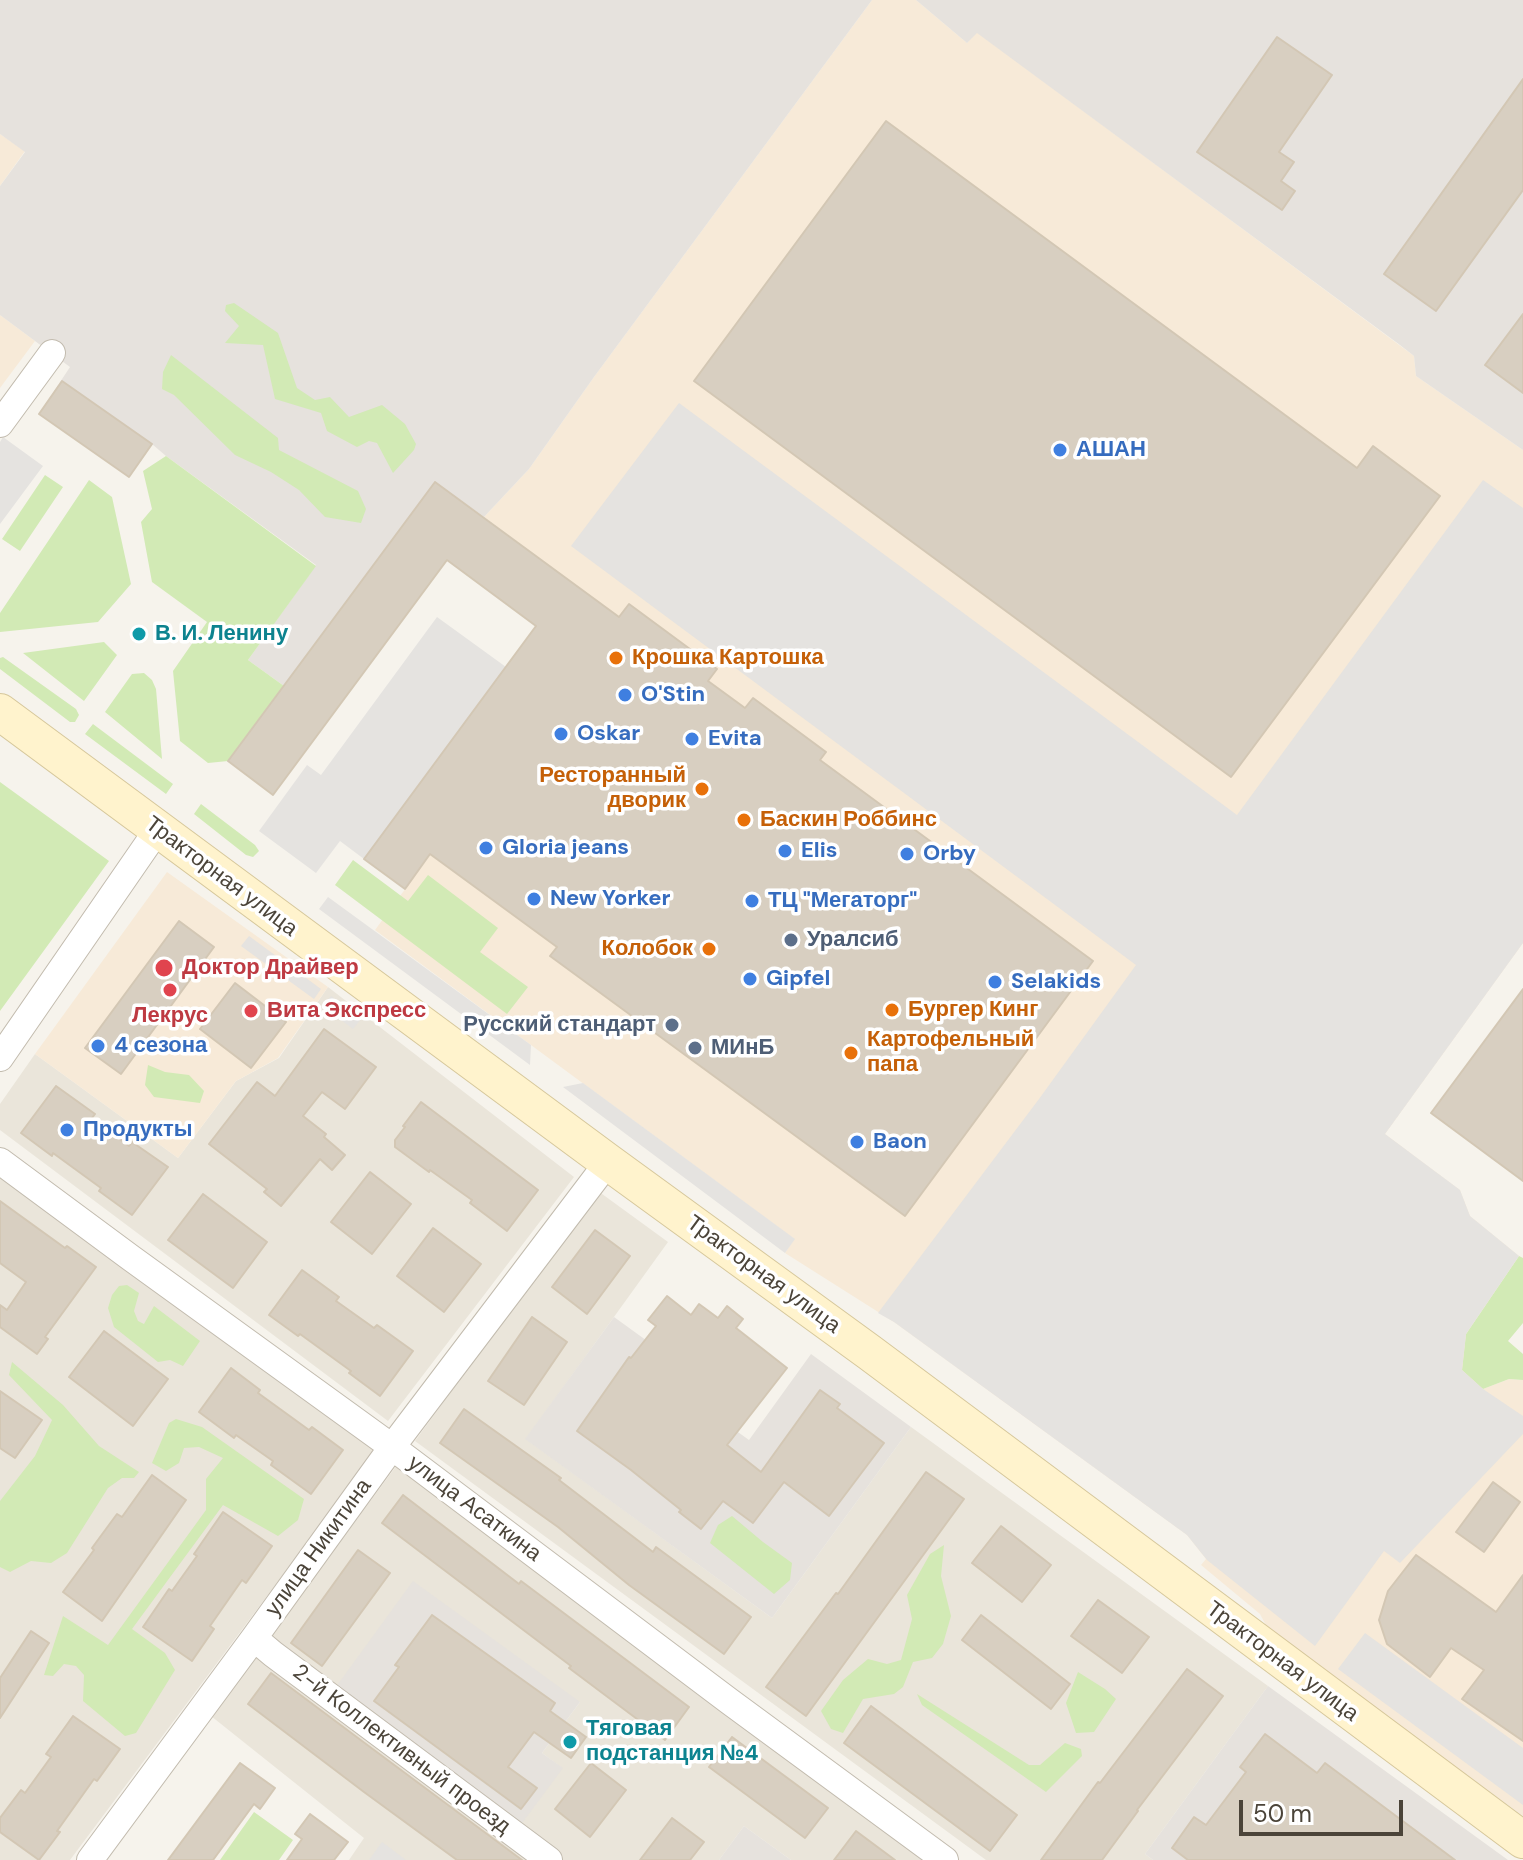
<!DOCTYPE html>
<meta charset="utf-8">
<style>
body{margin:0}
#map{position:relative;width:1523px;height:1860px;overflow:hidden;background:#f6f3ec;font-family:"DM Sans",sans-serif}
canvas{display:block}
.scale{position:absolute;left:1239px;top:1800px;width:164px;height:36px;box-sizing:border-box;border:4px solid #4b4439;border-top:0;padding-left:10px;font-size:24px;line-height:28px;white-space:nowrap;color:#4b4439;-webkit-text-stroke:6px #fff;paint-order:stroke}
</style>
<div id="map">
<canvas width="1523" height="1860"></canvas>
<div class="scale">50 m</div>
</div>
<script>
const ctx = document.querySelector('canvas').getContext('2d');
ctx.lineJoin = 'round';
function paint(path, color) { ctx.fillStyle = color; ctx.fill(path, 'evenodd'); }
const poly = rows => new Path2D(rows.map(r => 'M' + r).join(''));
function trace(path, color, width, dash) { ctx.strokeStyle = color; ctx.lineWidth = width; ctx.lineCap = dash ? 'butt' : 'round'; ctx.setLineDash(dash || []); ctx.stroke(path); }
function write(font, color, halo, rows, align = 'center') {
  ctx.font = font + ' "DM Sans",sans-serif'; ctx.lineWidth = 7; ctx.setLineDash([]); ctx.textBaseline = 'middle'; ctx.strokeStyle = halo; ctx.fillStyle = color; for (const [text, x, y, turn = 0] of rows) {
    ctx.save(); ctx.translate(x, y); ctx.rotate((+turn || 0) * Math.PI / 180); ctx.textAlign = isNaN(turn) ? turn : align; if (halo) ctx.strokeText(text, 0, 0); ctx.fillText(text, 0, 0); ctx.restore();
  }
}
const residential = poly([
 [328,987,574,1177,388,1421,0,1130,0,1104,35,1054,178,1158,236,1081,279,1058],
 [0,1171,376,1450,70,1860,0,1860],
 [598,1191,668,1242,526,1439,772,1618,911,1427,1268,1686,1145,1854,1153,1860,986,1860,415,1441],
 [397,1465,939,1860,791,1860,744,1826,719,1860,349,1860,364,1838,211,1716],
 [334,1691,580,1702,542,1753,562,1768]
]);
const commercial = poly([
 [872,0,916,0,967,43,977,32,1414,356,1416,376,1523,450,1523,943,1385,1134,1460,1190,1470,1216,1519,1256,1466,1334,1483,1389,1509,1379,1523,1380,1523,1816,1269,1631,1260,1614,1201,1565,1206,1559,1187,1535,894,1322,785,1253,794,1239,375,930,610,611,484,517,529,469,594,377],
 [0,134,25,151,0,186],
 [0,315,35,341,0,388],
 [167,872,328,987,278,1058,236,1081,178,1158,35,1054]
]);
const industrial = poly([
 [0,0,872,0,594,377,529,469,484,517,435,482,284,686,248,660,316,565,166,456,152,444,129,477,39,414,70,367,0,315,0,186,25,152,0,134],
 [916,0,1523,0,1523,450,1416,376,1414,356,1400,345,977,33,967,43],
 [614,1317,690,1372,678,1389,749,1440,811,1354,911,1427,772,1618,525,1439],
 [413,1581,580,1702,542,1753,563,1768,520,1826,333,1691],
 [1268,1686,1508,1860,1153,1860,1145,1854],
 [744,1826,791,1860,719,1860]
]);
const green = poly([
 [234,303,278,333,297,388,315,400,330,397,349,417,382,405,405,424,416,444,414,450,393,473,377,443,369,441,357,447,327,431,321,413,275,399,263,345,225,343,239,326,225,311,226,305],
 [171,355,278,438,279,450,358,491,366,509,361,523,325,517,299,490,271,472,235,455,174,395,162,389,163,372],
 [166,456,316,566,248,660,284,686,228,761,208,763,180,741,173,671,207,622,152,582,141,522,152,509,143,471],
 [45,475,63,487,20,551,2,539],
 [89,480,112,497,131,584,98,622,0,632,0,613],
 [104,642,117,655,84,701,23,653],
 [3,657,76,709,79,715,75,722,70,722,0,669,0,658],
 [144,673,152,680,156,689,162,759,105,712,132,674],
 [93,724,173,784,166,794,85,734],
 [0,782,109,861,0,1011],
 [201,804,255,845,259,851,253,857,246,855,194,814],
 [353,860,408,901,428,875,498,928,480,952,528,987,507,1014,335,885],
 [148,1065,165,1072,189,1075,204,1091,200,1103,154,1097,145,1085],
 [1519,1256,1523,1258,1523,1323,1508,1341,1523,1354,1523,1380,1509,1379,1483,1389,1462,1370,1466,1334],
 [127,1285,139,1293,134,1311,138,1321,144,1324,154,1306,200,1341,183,1366,170,1360,158,1362,114,1327,108,1308,112,1295,119,1286],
 [12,1362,63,1405,99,1446,139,1472,134,1478,122,1478,108,1488,67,1553,51,1563,31,1561,10,1572,0,1567,0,1501,35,1456,52,1420,9,1375],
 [176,1419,202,1427,304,1499,298,1520,278,1536,223,1505,132,1629,165,1653,175,1670,136,1733,125,1736,83,1701,84,1675,76,1666,64,1664,53,1676,44,1675,63,1616,108,1645,206,1510,206,1479,223,1458,199,1447,184,1448,179,1463,166,1471,152,1463,169,1423],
 [732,1516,763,1542,792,1563,790,1580,774,1594,710,1543,718,1525],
 [944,1545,941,1576,951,1616,943,1644,932,1658,913,1662,903,1687,894,1694,863,1699,843,1733,831,1729,821,1711,843,1680,868,1659,887,1664,901,1660,912,1619,907,1595,930,1554],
 [1078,1672,1105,1689,1116,1699,1094,1732,1076,1733,1066,1703],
 [917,1694,1029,1765,1040,1765,1065,1743,1081,1749,1082,1756,1046,1792,922,1705],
 [254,1812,293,1840,279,1860,220,1860]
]);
const parking = poly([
 [679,403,1237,815,1483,480,1523,508,1523,943,1385,1134,1460,1190,1470,1216,1519,1256,1466,1334,1462,1370,1483,1389,1523,1416,1523,1434,1400,1563,1384,1551,1315,1646,1207,1560,1187,1535,894,1322,878,1313,1039,1099,1136,965,571,546],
 [3,437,43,466,0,524,0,442],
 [437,617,506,667,364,859,340,841,316,873,259,831,307,765,321,775],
 [328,897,531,1045,530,1065,319,909],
 [249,936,321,989,314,999,241,946],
 [331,996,361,1019,353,1029,323,1006],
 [583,1083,795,1239,785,1253,563,1087],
 [1365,1633,1523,1748,1523,1805,1338,1669],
 [382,1842,406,1860,369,1860]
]);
const building = poly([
 [1277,37,1332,75,1279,152,1294,162,1281,181,1295,191,1282,210,1197,152,1277,37],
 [1523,79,1523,190,1436,311,1384,274,1523,79],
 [886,121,1357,468,1373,446,1440,496,1231,777,694,381,886,121],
 [1523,314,1523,393,1485,365,1523,314],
 [62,381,152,444,129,477,39,414,62,381],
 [435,482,619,617,629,604,717,669,708,681,745,708,753,698,826,752,820,760,1093,961,905,1216,550,956,557,947,430,854,405,889,364,859,536,626,447,560,273,795,228,761,435,482],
 [179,921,214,947,121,1074,85,1048,179,921],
 [235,983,286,1022,251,1068,200,1029,235,983],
 [1523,989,1523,1181,1431,1113,1523,989],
 [324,1029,376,1067,345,1109,322,1092,303,1116,326,1134,324,1137,345,1155,332,1170,320,1159,281,1206,264,1192,267,1189,209,1144,257,1082,275,1096,324,1029],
 [56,1086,95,1114,92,1118,129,1146,132,1142,168,1167,132,1215,99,1191,101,1188,53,1153,52,1156,21,1133,56,1086],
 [421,1102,538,1190,507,1231,470,1203,472,1200,430,1170,429,1172,395,1147,395,1140,405,1127,403,1126,421,1102],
 [370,1172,411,1204,372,1254,331,1222,370,1172],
 [203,1194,267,1242,233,1288,168,1240,203,1194],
 [0,1201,65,1248,67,1246,96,1267,45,1337,48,1339,37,1354,0,1327,0,1305,7,1310,26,1282,0,1263,0,1201],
 [433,1228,481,1264,444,1312,397,1276,433,1228],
 [595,1230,630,1256,587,1314,552,1287,595,1230],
 [302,1270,339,1297,336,1301,374,1328,377,1325,413,1351,380,1396,349,1373,351,1371,300,1334,298,1336,269,1315,302,1270],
 [667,1296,691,1315,699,1304,718,1318,727,1306,743,1319,736,1328,787,1368,727,1445,761,1472,820,1390,840,1404,837,1408,884,1443,829,1516,784,1482,753,1523,723,1501,701,1529,679,1512,681,1510,631,1470,577,1431,629,1357,631,1358,656,1326,648,1320,667,1296],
 [532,1317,567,1342,524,1405,488,1381,532,1317],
 [104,1331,168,1379,133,1426,69,1377,104,1331],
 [231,1368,260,1390,258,1393,309,1430,312,1427,343,1450,311,1494,271,1465,273,1461,236,1435,234,1438,199,1412,231,1368],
 [0,1391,42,1420,15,1458,0,1448,0,1391],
 [464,1409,561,1478,559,1480,653,1552,656,1547,751,1617,724,1654,629,1585,558,1527,440,1443,464,1409],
 [926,1472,964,1499,806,1716,766,1687,836,1593,838,1594,926,1472],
 [152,1475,186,1500,102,1621,63,1592,94,1550,92,1548,117,1514,122,1517,152,1475],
 [1493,1482,1520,1502,1484,1552,1456,1532,1493,1482],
 [403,1495,519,1584,521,1581,689,1707,665,1740,569,1668,571,1666,382,1523,403,1495],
 [223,1512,272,1546,246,1583,242,1580,210,1626,214,1629,192,1661,143,1627,169,1589,172,1591,197,1556,194,1554,223,1512],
 [1001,1526,1051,1565,1022,1602,972,1563,1001,1526],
 [358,1550,390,1573,322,1666,291,1643,358,1550],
 [1416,1555,1496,1612,1523,1575,1523,1741,1462,1699,1484,1670,1451,1648,1430,1677,1387,1644,1379,1620,1388,1591,1416,1555],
 [1098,1600,1149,1637,1122,1673,1071,1636,1098,1600],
 [432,1615,555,1703,550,1711,586,1737,571,1758,534,1732,508,1767,537,1788,521,1809,374,1701,399,1667,395,1665,432,1615],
 [981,1615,1070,1684,1051,1709,962,1640,981,1615],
 [31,1631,49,1643,0,1718,0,1678,31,1631],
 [1187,1669,1223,1696,1137,1810,1138,1811,1102,1860,1041,1860,1098,1782,1100,1783,1187,1669],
 [271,1673,366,1744,522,1860,457,1860,364,1792,248,1704,271,1673],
 [871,1706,1017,1815,990,1851,844,1743,871,1706],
 [73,1716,120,1749,97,1781,94,1779,57,1831,60,1832,39,1860,0,1832,0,1818,21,1790,25,1793,51,1757,46,1754,73,1716],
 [1265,1734,1317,1773,1325,1763,1455,1860,1188,1860,1172,1848,1194,1817,1206,1825,1246,1772,1240,1767,1265,1734],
 [732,1737,828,1808,805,1838,709,1767,732,1737],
 [240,1763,275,1788,260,1809,254,1804,213,1860,168,1860,240,1763],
 [591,1763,626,1790,590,1837,555,1809,591,1763],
 [310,1814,348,1842,334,1860,287,1860,302,1839,295,1834,310,1814],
 [672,1818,704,1842,690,1860,640,1860,672,1818],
 [856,1831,895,1860,834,1860,856,1831]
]);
const minor = poly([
 [0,424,52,353],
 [0,1058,158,829],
 [0,1161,131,1258,392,1447,729,1701,945,1860],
 [254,1638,273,1654,549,1860],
 [90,1860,254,1638,392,1447,608,1162]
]);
const secondary = poly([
 [0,712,608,1162,869,1352,1523,1840]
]);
const markers = [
 [1060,450,8,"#3f7fe0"],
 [139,634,8,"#0f9aa8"],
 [616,658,8,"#e8710a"],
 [625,695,8,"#3f7fe0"],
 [561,734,8,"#3f7fe0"],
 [692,739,8,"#3f7fe0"],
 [702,789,8,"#e8710a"],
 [744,820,8,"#e8710a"],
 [486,848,8,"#3f7fe0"],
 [785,851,8,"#3f7fe0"],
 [907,854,8,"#3f7fe0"],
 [534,899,8,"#3f7fe0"],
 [752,901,8,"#3f7fe0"],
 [791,940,8,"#5c6f8a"],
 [709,949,8,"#e8710a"],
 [164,968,10,"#e0444e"],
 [750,979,8,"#3f7fe0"],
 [995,982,8,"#3f7fe0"],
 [170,990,8,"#e0444e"],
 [892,1010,8,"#e8710a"],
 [251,1011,8,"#e0444e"],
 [672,1025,8,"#5c6f8a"],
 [98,1046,8,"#3f7fe0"],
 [695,1048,8,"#5c6f8a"],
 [851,1053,8,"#e8710a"],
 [67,1130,8,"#3f7fe0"],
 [857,1142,8,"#3f7fe0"],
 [570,1742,8,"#0f9aa8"]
];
const shopNames = [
 ["АШАН",1076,450],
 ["O'Stin",641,695],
 ["Oskar",577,734],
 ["Evita",708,739],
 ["Gloria jeans",502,848],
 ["Elis",801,851],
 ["Orby",923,854],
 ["New Yorker",550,899],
 ["ТЦ \"Мегаторг\"",768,901],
 ["Gipfel",766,979],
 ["Selakids",1011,982],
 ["4 сезона",114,1046],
 ["Продукты",83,1130],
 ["Baon",873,1142]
];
const cultureNames = [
 ["В. И. Ленину",155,634],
 ["Тяговая",586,1729],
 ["подстанция №4",586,1754]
];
const foodNames = [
 ["Крошка Картошка",632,658],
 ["Ресторанный",686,776,"right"],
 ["дворик",686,801,"right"],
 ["Баскин Роббинс",760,820],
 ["Колобок",693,949,"right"],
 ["Бургер Кинг",908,1010],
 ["Картофельный",867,1040],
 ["папа",867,1065]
];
const streetNames = [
 ["Тракторная улица",221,877,37],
 ["Тракторная улица",763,1275,36],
 ["улица Асаткина",474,1509,37],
 ["улица Никитина",319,1548,-54],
 ["Тракторная улица",1282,1662,37],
 ["2-й Коллективный проезд",401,1750,37]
];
const serviceNames = [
 ["Уралсиб",807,940],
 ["Русский стандарт",656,1025,"right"],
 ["МИнБ",711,1048]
];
const healthNames = [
 ["Доктор Драйвер",182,968],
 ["Вита Экспресс",267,1011],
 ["Лекрус",170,1016,"center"]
];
paint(residential, '#eae5da');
paint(commercial, '#f7ead8');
paint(industrial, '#e6e2dd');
paint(green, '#d2eab5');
paint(parking, '#e5e3e0');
paint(building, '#d8cfc1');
trace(building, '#d3c7b4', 2);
trace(minor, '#c2bbae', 28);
trace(secondary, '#d6c79b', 38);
trace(minor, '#fff', 26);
trace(secondary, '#fff3cd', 36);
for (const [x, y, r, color] of markers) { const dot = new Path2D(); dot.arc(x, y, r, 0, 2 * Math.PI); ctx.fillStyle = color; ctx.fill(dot); trace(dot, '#fff', 3); }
write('bold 22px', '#366cbe', '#fff', shopNames, 'left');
write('bold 22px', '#0d838f', '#fff', cultureNames, 'left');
write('bold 22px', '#c56008', '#fff', foodNames, 'left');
write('22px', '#4b4439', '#fff', streetNames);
write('bold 22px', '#4e5e75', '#fff', serviceNames, 'left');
write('bold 22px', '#be3a42', '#fff', healthNames, 'left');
</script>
